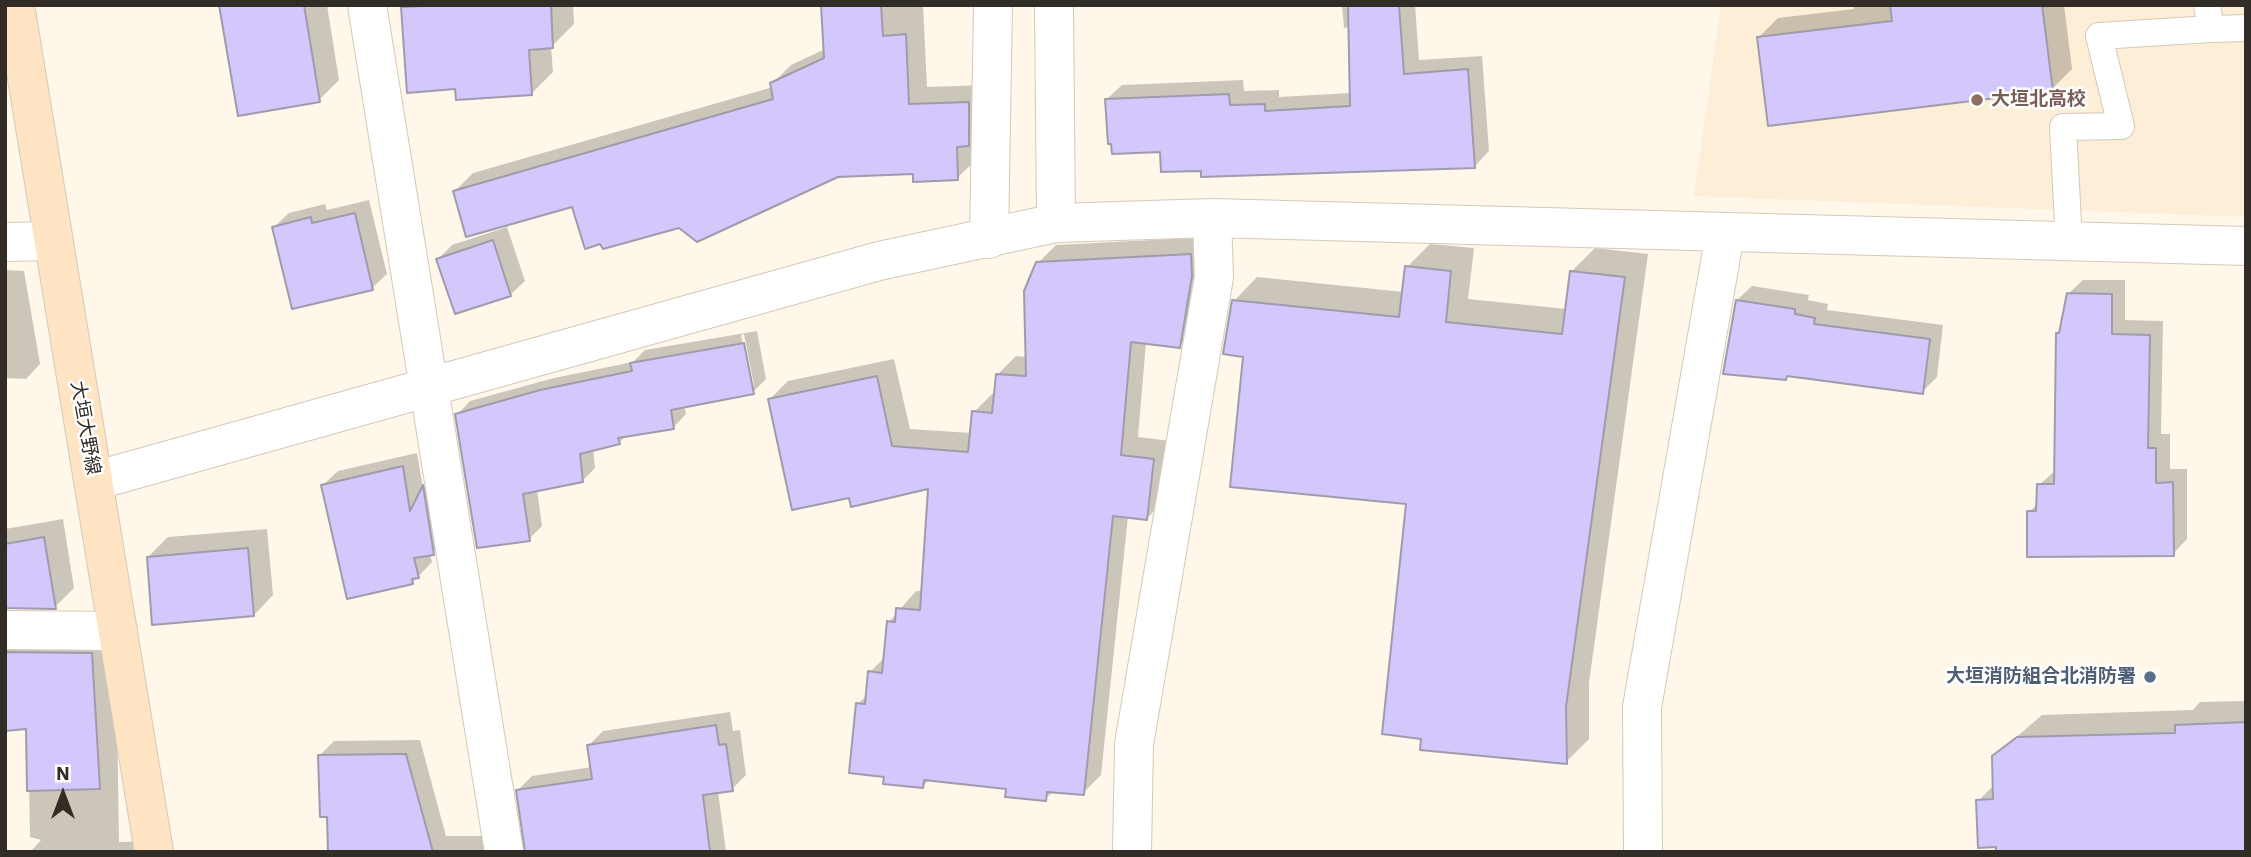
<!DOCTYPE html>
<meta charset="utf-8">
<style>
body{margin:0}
#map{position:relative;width:2251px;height:857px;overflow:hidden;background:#fff7e9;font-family:"IBM Plex Sans",sans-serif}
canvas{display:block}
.frame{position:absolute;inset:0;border:7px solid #312d26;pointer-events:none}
.north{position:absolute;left:28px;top:759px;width:70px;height:70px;-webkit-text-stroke:5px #fff;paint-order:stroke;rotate:0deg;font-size:19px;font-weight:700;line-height:28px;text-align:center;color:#312d26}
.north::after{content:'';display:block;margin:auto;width:24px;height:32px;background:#312d26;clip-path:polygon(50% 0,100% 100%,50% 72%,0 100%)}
</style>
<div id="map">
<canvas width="2251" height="857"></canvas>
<div class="frame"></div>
<div class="north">N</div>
</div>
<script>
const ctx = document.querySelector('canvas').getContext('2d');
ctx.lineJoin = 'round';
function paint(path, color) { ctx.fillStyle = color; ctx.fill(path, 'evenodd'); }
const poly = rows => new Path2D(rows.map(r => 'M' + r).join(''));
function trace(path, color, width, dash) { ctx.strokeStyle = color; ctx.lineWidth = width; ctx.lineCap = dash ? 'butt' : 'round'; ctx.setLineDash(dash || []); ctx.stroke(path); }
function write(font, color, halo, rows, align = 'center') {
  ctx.font = font + ' "IBM Plex Sans","Noto Sans JP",sans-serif'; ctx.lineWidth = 5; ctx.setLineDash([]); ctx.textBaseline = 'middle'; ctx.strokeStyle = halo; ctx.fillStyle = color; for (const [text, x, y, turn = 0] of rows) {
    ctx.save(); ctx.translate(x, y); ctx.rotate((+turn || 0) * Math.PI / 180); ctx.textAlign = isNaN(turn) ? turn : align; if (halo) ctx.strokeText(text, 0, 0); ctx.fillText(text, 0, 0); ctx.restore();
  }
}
const built = poly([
 [1721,5,2246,5,2246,217,1694,196]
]);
const shadow = poly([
 [221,5,327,5,339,80,319,100],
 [406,5,573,5,574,24,551,47,553,72,531,94,457,87,403,8],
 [823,5,923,5,927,87,987,85,976,160,957,178,914,172,838,175,679,226,574,204,455,191,473,173,773,87,772,84,791,65,825,49],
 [1342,5,1415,5,1419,60,1482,56,1489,151,1475,166,1203,169,1162,150,1107,99,1122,85,1243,80,1244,91,1279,90,1279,97,1351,93,1350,27,1344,28],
 [1854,5,2064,5,2072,69,2052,89,1758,38,1778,18,1854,9],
 [369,200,387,274,372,288,274,227,289,213,325,204,327,210],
 [507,227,525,281,510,295,438,259,452,245],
 [1209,237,1197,328,1179,346,1146,342,1138,437,1171,441,1165,500,1147,518,1128,516,1101,775,1083,793,1054,791,1045,799,1008,788,930,779,922,787,885,775,858,704,868,694,870,672,885,657,889,622,916,591,923,591,930,487,850,496,770,399,788,381,894,359,910,429,971,433,974,412,992,394,996,394,998,374,1016,356,1027,357,1038,263,1056,245],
 [1430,244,1474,248,1468,299,1567,309,1572,271,1595,248,1648,254,1589,683,1589,739,1566,762,1408,503,1245,355,1234,301,1257,277,1404,292,1407,267],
 [5,270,24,271,40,364,26,379,5,378],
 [2083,280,2125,280,2125,320,2163,321,2161,434,2170,434,2170,469,2187,469,2187,539,2173,554,2029,512,2038,503,2039,485,2056,470,2057,334,2061,330,2068,294],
 [1752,286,1809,295,1808,300,1828,304,1827,310,1943,325,1937,377,1922,392,1789,375,1786,378,1737,300],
 [757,331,766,379,753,392,684,405,686,414,673,428,626,435,619,443,593,449,595,468,582,481,537,490,542,526,529,539,457,415,470,401,554,378,633,362,645,350],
 [744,334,754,385,750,385,741,335],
 [417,453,423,488,437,474,447,539,430,554,432,562,412,583,323,485,338,471],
 [63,519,74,588,55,607,5,609,5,529],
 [267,529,273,595,254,615,148,557,168,537],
 [5,623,110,634,117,715,119,842,145,841,146,852,30,852,41,840,30,837,28,727,5,729],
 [2246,701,2246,852,1997,846,1978,801,1995,784,1994,756,2042,715,2193,710,2200,702],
 [730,712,733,731,740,730,746,775,732,789,718,791,726,852,525,852,518,790,532,776,592,767,589,745,603,731],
 [420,740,446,836,495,836,501,852,329,852,328,815,320,755,334,741]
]);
const building = poly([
 [219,5,304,5,320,102,238,116,219,5],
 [442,5,551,5,553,48,529,50,532,95,456,100,455,89,407,93,401,7,442,5],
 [821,5,881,5,883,36,906,34,909,104,969,102,969,146,957,147,958,180,913,182,913,174,838,177,697,242,679,228,603,249,600,244,585,249,572,207,466,237,453,191,773,99,770,83,824,58,821,5],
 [1348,5,1399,5,1404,74,1468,69,1475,168,1201,177,1201,171,1161,172,1160,152,1112,154,1111,144,1108,144,1105,99,1229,94,1230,105,1265,104,1265,111,1350,106,1348,5],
 [1890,5,2042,5,2053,91,1768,126,1757,37,1892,21,1890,5],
 [355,213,373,290,292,309,272,227,311,217,312,223,355,213],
 [493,240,511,296,455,314,436,259,493,240],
 [1191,254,1192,276,1180,348,1131,342,1121,455,1154,459,1147,520,1113,516,1084,795,1047,792,1046,801,1005,797,1006,789,924,780,923,788,883,784,884,777,849,773,856,703,865,704,868,671,882,673,887,621,895,622,896,608,920,610,928,489,851,507,849,498,792,510,768,399,877,376,892,446,968,452,972,411,992,413,996,374,1026,376,1024,291,1036,262,1191,254],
 [1405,266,1451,271,1446,322,1562,334,1570,271,1625,277,1566,707,1567,764,1420,750,1421,739,1382,734,1406,504,1230,487,1243,357,1223,354,1232,300,1399,317,1405,266],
 [2067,293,2112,294,2112,334,2150,335,2148,448,2156,448,2156,483,2173,482,2174,556,2027,557,2027,511,2036,511,2037,484,2054,484,2056,333,2059,333,2067,293],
 [1736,300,1795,309,1795,314,1815,318,1814,324,1930,339,1923,394,1787,376,1786,380,1723,374,1736,300],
 [744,343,754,394,671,410,674,429,618,438,620,444,580,454,583,482,523,494,530,541,477,548,455,414,540,390,632,371,630,363,744,343],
 [403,466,410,511,423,485,434,555,414,558,419,578,412,579,413,584,347,599,321,485,403,466],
 [44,537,56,609,5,608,5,544,44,537],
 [248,548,254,616,152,625,147,557,248,548],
 [5,652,92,653,100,789,27,791,26,729,5,731,5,652],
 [2246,722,2246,852,1996,852,1996,847,1978,848,1976,800,1993,799,1992,756,2017,737,2175,733,2175,725,2246,722],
 [716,725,719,745,726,744,733,791,703,795,710,852,525,852,516,790,592,779,587,745,716,725],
 [396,754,406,754,433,852,328,852,327,817,320,817,318,755,396,754]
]);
const lane = poly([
 [2211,29,2246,28],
 [2069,242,2063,127,2121,126,2099,36,2211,29,2207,5]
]);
const street = poly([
 [367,5,504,852],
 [1054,5,1056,223],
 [989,239,993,5],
 [5,242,53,241],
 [94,481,879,261,1056,223,1212,218,2246,246],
 [5,630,118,631],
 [1132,852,1134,744,1214,277,1212,218],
 [1643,852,1642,707,1725,234]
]);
const secondary = poly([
 [15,5,154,852]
]);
const markers = [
 [1977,100,7,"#8d6e63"],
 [2150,677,7,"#5c6f8a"]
];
const educationNames = [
 ["大垣北高校",1991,100]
];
const streetNames = [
 ["大垣大野線",85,428,80]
];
const serviceNames = [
 ["大垣消防組合北消防署",2136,677]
];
paint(built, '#fdeed7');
paint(shadow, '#0003');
paint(building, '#d4c7fb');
trace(building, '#9f9bac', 2);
trace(lane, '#d3c9b9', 28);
trace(street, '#d3c9b9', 40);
trace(secondary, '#d3c9b9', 40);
trace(lane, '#fff', 26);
trace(street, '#fff', 38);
trace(secondary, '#ffe4c3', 38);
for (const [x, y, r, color] of markers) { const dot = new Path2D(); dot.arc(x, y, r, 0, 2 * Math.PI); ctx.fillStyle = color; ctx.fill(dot); trace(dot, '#fff', 2.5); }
write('bold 19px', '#785e54', '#fff', educationNames, 'left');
write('19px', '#312d26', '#fff', streetNames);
write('bold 19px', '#4e5e75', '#fff', serviceNames, 'right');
</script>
